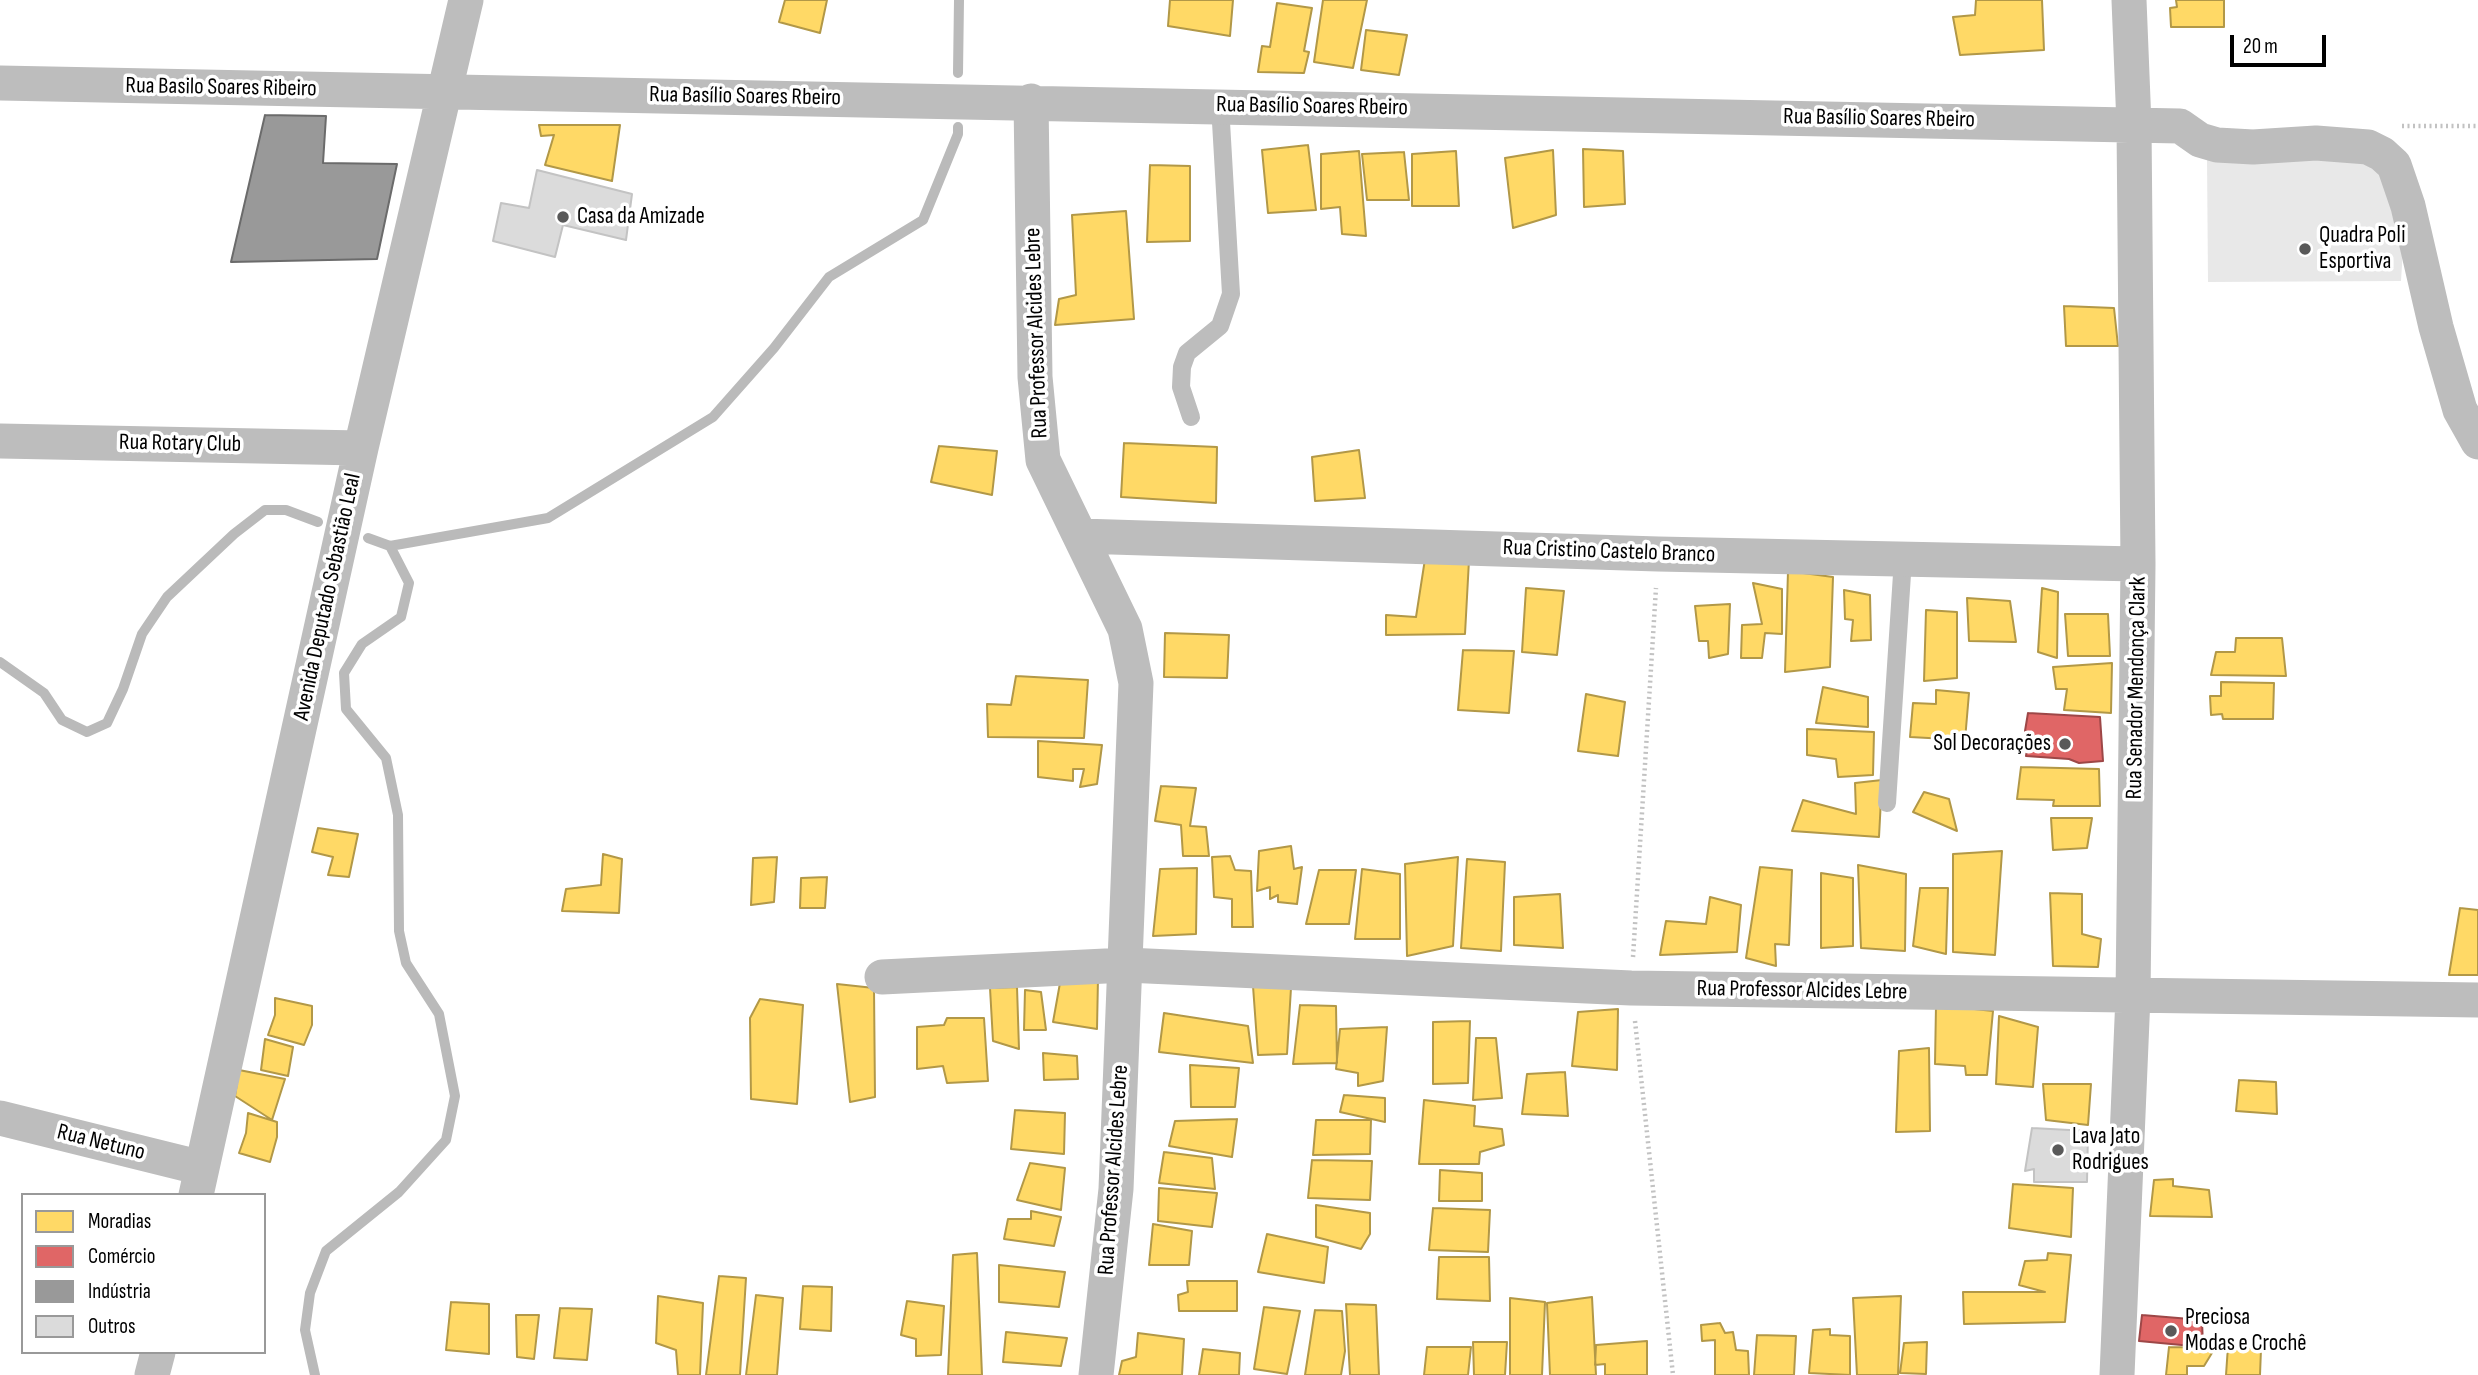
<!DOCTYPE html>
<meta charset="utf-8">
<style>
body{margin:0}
#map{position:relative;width:2478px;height:1375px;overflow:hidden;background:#fff;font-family:"Sofia Sans Condensed",sans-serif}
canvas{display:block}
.legend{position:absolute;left:21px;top:1193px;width:245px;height:161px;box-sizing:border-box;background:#fff;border:2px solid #999;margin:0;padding:9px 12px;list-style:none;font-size:21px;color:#000}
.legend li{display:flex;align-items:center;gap:14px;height:35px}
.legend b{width:35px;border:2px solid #999}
.scale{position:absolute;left:2230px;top:35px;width:96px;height:32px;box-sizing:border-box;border:4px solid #000;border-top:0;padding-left:9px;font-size:21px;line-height:24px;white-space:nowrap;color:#000;-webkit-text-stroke:5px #fff;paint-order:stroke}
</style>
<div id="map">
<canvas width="2478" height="1375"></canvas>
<ul class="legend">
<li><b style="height:19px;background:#ffd966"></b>Moradias</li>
<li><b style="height:19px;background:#e06666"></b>Comércio</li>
<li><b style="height:19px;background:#999"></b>Indústria</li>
<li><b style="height:19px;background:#dbdbdb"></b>Outros</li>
</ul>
<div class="scale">20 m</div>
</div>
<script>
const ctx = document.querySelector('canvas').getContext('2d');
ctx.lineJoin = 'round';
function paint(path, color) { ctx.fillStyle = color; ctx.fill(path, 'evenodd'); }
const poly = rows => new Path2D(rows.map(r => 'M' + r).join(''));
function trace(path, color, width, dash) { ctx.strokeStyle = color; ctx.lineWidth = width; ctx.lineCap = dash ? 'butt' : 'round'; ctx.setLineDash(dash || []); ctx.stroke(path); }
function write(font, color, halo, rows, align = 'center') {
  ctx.font = font + ' "Sofia Sans Condensed",sans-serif'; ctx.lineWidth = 7; ctx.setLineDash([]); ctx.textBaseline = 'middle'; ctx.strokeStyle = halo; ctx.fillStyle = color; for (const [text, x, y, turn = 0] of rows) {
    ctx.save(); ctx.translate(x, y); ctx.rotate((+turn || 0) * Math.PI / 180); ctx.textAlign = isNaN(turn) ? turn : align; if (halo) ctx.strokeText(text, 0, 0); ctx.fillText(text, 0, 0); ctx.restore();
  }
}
const green = poly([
 [2207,156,2400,156,2405,218,2401,281,2208,282]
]);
const homes = poly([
 [785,0,827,0,820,33,779,22,785,0],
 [1170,0,1233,0,1230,36,1168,26,1170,0],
 [1323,0,1367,0,1353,68,1314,62,1323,0],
 [1976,0,2042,0,2044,50,1960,55,1953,17,1975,15,1976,0],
 [2176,0,2224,0,2224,27,2171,27,2170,8,2177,7,2176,0],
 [1277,3,1312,8,1304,51,1309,52,1304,73,1258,72,1262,46,1270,47,1277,3],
 [1366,30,1407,35,1399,75,1361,70,1366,30],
 [539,125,620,125,612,181,545,165,554,135,541,136,539,125],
 [1308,145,1316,210,1268,213,1262,150,1308,145],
 [1583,149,1623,151,1625,204,1584,207,1583,149],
 [1553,150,1556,215,1513,228,1505,158,1553,150],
 [1359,151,1366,236,1342,234,1340,207,1321,209,1321,154,1359,151],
 [1456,151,1459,206,1412,206,1412,154,1456,151],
 [1404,152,1409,200,1367,200,1362,154,1404,152],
 [1150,165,1190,166,1190,241,1147,242,1150,165],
 [1126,211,1134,319,1055,325,1059,299,1076,295,1072,215,1126,211],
 [2064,306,2114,308,2118,346,2066,346,2064,306],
 [1124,443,1217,447,1216,503,1121,497,1124,443],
 [939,446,997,451,992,495,931,482,939,446],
 [1359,450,1365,498,1315,501,1312,457,1359,450],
 [1425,559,1469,560,1465,634,1386,635,1386,615,1416,617,1425,559],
 [1788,571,1833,577,1830,667,1785,672,1788,571],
 [1753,583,1782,589,1782,634,1765,633,1762,658,1741,658,1742,625,1762,624,1753,583],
 [1526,588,1564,591,1557,655,1522,652,1526,588],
 [2042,588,2058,592,2057,658,2038,652,2042,588],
 [1844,590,1870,595,1871,640,1851,641,1853,620,1845,619,1844,590],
 [1967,598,2010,601,2016,642,1969,641,1967,598],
 [1730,604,1728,654,1709,658,1708,641,1699,641,1695,606,1730,604],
 [1926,610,1957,612,1957,678,1924,681,1926,610],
 [2065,614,2108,614,2110,656,2068,656,2065,614],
 [1165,633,1229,635,1227,678,1164,677,1165,633],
 [2236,638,2282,638,2286,676,2211,675,2216,652,2235,652,2236,638],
 [1463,650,1514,651,1509,713,1458,710,1463,650],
 [2112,663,2111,713,2064,710,2067,689,2056,689,2053,667,2112,663],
 [1016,676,1088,680,1084,738,988,737,987,704,1011,705,1016,676],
 [2221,682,2274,683,2273,719,2223,719,2222,714,2211,715,2210,696,2221,696,2221,682],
 [1823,687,1868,697,1868,727,1816,723,1823,687],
 [1936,690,1969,693,1965,740,1910,737,1913,703,1936,704,1936,690],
 [1586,694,1625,702,1618,756,1578,751,1586,694],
 [1807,729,1874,732,1873,775,1838,777,1836,759,1807,755,1807,729],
 [1038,741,1102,745,1097,784,1080,787,1084,769,1073,769,1073,781,1038,777,1038,741],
 [2021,767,2099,769,2100,806,2053,806,2054,800,2017,799,2021,767],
 [1882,780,1879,837,1792,831,1803,800,1856,814,1855,783,1882,780],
 [1161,786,1196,788,1190,826,1206,827,1209,856,1183,856,1181,825,1155,821,1161,786],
 [1924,792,1949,799,1957,831,1913,812,1924,792],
 [2051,818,2092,818,2087,848,2053,850,2051,818],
 [318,828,358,834,349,877,328,875,333,857,312,852,318,828],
 [1291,846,1294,869,1302,867,1297,904,1278,902,1278,895,1270,899,1270,887,1257,891,1259,851,1291,846],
 [2002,851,1995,955,1953,952,1953,854,2002,851],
 [603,854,622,859,619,913,562,911,566,889,601,885,603,854],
 [1230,856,1235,870,1251,871,1253,927,1232,927,1232,899,1214,897,1212,857,1230,856],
 [777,857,774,902,751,905,753,858,777,857],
 [1458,857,1453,946,1407,956,1405,864,1458,857],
 [1467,859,1505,862,1501,951,1461,948,1467,859],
 [1858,865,1906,874,1905,951,1861,948,1858,865],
 [1760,867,1792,870,1789,945,1775,944,1776,966,1746,958,1760,867],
 [1197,868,1196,934,1153,936,1160,869,1197,868],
 [1362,869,1400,874,1400,939,1355,939,1362,869],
 [1319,870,1356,870,1349,924,1306,924,1319,870],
 [1821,873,1853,878,1853,946,1821,948,1821,873],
 [827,877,825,908,800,908,801,878,827,877],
 [1920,888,1948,888,1946,954,1913,946,1920,888],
 [2050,893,2082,894,2082,934,2101,939,2098,967,2053,966,2050,893],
 [1560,894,1563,948,1514,945,1514,897,1560,894],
 [1710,897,1741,905,1737,952,1660,955,1666,921,1706,924,1710,897],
 [2460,908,2478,910,2478,975,2449,975,2460,908],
 [1098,978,1097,1029,1053,1022,1060,983,1098,978],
 [837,984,874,988,875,1097,850,1102,837,984],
 [1253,986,1291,988,1287,1054,1258,1055,1253,986],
 [1017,987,1019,1049,993,1041,990,988,1017,987],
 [1025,990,1041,992,1046,1030,1024,1030,1025,990],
 [275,998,312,1006,312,1025,304,1045,268,1035,275,1015,275,998],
 [760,999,803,1005,797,1104,751,1099,750,1018,760,999],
 [1300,1005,1336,1006,1337,1063,1293,1064,1300,1005],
 [1936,1005,1993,1011,1987,1075,1966,1075,1965,1066,1935,1064,1936,1005],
 [1618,1009,1617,1070,1572,1066,1578,1012,1618,1009],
 [1164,1013,1248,1026,1253,1063,1159,1052,1164,1013],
 [1999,1016,2038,1027,2033,1087,1996,1084,1999,1016],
 [947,1018,984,1018,988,1081,947,1083,943,1066,917,1069,917,1027,944,1025,947,1018],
 [1470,1021,1468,1083,1433,1084,1433,1022,1470,1021],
 [1387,1027,1383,1081,1358,1086,1358,1073,1336,1069,1340,1029,1387,1027],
 [1476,1038,1496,1038,1502,1098,1473,1100,1476,1038],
 [265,1039,293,1047,288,1076,261,1070,265,1039],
 [1929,1048,1930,1131,1896,1132,1899,1051,1929,1048],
 [1043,1053,1077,1056,1078,1079,1044,1080,1043,1053],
 [1190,1065,1239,1068,1235,1107,1191,1107,1190,1065],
 [239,1070,285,1079,272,1120,235,1096,239,1070],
 [1565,1072,1568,1116,1522,1114,1527,1074,1565,1072],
 [2239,1080,2276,1082,2277,1114,2236,1111,2239,1080],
 [2043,1084,2091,1084,2088,1125,2046,1120,2043,1084],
 [1344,1095,1385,1098,1385,1122,1340,1112,1344,1095],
 [1424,1100,1475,1106,1474,1126,1502,1129,1504,1145,1480,1152,1479,1164,1419,1164,1424,1100],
 [1015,1110,1065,1113,1064,1154,1011,1149,1015,1110],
 [248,1113,277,1122,277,1137,270,1162,239,1153,246,1133,248,1113],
 [1237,1119,1232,1157,1169,1146,1175,1121,1237,1119],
 [1316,1120,1371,1120,1370,1154,1313,1155,1316,1120],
 [1164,1152,1212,1158,1215,1189,1159,1183,1164,1152],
 [1312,1160,1372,1161,1370,1200,1308,1198,1312,1160],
 [1030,1163,1065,1168,1061,1210,1017,1200,1030,1163],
 [1440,1170,1482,1173,1482,1201,1439,1201,1440,1170],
 [2173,1179,2173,1186,2209,1190,2212,1217,2150,1216,2154,1180,2173,1179],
 [2013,1184,2073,1188,2071,1237,2009,1228,2013,1184],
 [1159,1188,1217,1193,1212,1227,1158,1221,1159,1188],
 [1316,1205,1370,1213,1370,1234,1361,1249,1316,1237,1316,1205],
 [1433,1208,1490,1210,1488,1252,1429,1250,1433,1208],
 [1031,1211,1061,1217,1054,1246,1004,1239,1008,1219,1031,1219,1031,1211],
 [1153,1224,1192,1231,1189,1265,1149,1265,1153,1224],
 [1267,1234,1328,1247,1324,1283,1258,1272,1267,1234],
 [977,1253,982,1375,948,1375,953,1255,977,1253],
 [2048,1253,2071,1255,2065,1322,1964,1324,1963,1292,2045,1292,2019,1285,2025,1261,2047,1260,2048,1253],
 [1439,1257,1489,1257,1490,1301,1437,1299,1439,1257],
 [999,1265,1065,1272,1059,1307,999,1302,999,1265],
 [719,1276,746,1278,740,1375,706,1375,719,1276],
 [1187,1281,1237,1281,1237,1311,1179,1311,1178,1295,1188,1292,1187,1281],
 [803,1286,832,1287,831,1331,800,1329,803,1286],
 [756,1295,783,1298,777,1375,746,1375,756,1295],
 [658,1296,703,1303,700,1375,678,1375,676,1350,656,1343,658,1296],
 [1901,1296,1898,1375,1857,1375,1853,1298,1901,1296],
 [1592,1297,1596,1375,1550,1375,1547,1303,1592,1297],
 [1510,1298,1545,1302,1542,1375,1510,1375,1510,1298],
 [907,1301,944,1306,941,1355,916,1356,916,1339,901,1335,907,1301],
 [451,1302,489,1304,489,1354,446,1350,451,1302],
 [1346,1304,1376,1305,1379,1375,1350,1375,1346,1304],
 [1264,1307,1300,1311,1287,1374,1254,1369,1264,1307],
 [560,1308,592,1309,587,1360,554,1358,560,1308],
 [1315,1310,1342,1311,1345,1351,1341,1375,1305,1375,1315,1310],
 [516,1315,539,1315,534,1359,517,1357,516,1315],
 [1720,1323,1725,1333,1733,1332,1736,1350,1748,1351,1749,1375,1715,1375,1715,1340,1702,1341,1701,1325,1720,1323],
 [1830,1329,1830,1335,1850,1336,1850,1375,1809,1373,1813,1330,1830,1329],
 [1006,1332,1067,1338,1061,1366,1003,1362,1006,1332],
 [1138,1333,1184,1339,1182,1375,1119,1375,1122,1361,1136,1357,1138,1333],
 [1757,1335,1796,1336,1794,1375,1754,1375,1757,1335],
 [1647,1341,1647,1375,1605,1375,1605,1364,1595,1365,1596,1345,1647,1341],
 [1473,1342,1507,1342,1505,1375,1474,1375,1473,1342],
 [1927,1342,1926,1374,1900,1373,1904,1343,1927,1342],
 [2228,1346,2261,1349,2260,1375,2226,1375,2228,1346],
 [1427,1347,1471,1347,1468,1375,1424,1375,1427,1347],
 [2169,1347,2215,1348,2204,1366,2187,1366,2187,1375,2166,1375,2169,1347],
 [1203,1349,1240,1353,1239,1375,1199,1375,1203,1349]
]);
const shops = poly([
 [2028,713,2100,717,2103,761,2079,763,2069,759,2026,756,2030,733,2025,731,2028,713],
 [2142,1315,2202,1320,2203,1347,2139,1341,2142,1315]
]);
const industry = poly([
 [265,115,326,116,323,163,397,164,377,259,231,262,265,115]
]);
const stream = poly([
 [958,73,959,0],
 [368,538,390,546,548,518,713,417,774,348,829,277,923,220,958,134,958,127],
 [0,662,44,693,62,720,87,732,107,723,123,689,142,634,167,597,234,534,265,510,286,510,318,522],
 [315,1375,305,1330,310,1293,326,1251,399,1192,446,1140,455,1096,439,1014,406,963,399,931,398,815,386,758,346,709,344,673,362,644,401,617,409,583,390,546]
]);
const building = poly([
 [537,170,632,194,626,240,563,225,555,257,493,241,501,203,529,208,537,170],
 [2032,1128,2088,1131,2087,1182,2034,1182,2034,1169,2025,1171,2032,1128]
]);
const path = poly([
 [2402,126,2478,126],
 [1633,957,1656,588],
 [1635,1021,1673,1375]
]);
const lane = poly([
 [1191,417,1181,387,1182,367,1187,353,1220,326,1231,294,1220,105],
 [1887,803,1903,559]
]);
const street = poly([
 [0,83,2180,126,2200,140,2217,145,2253,147,2316,143,2368,147,2382,154,2394,165,2408,206,2436,327,2460,410,2478,442],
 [1031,101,1035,377,1043,460,1125,629,1136,683,1116,1189,1096,1375],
 [0,441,361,448],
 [1080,536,1658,554,2138,564],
 [882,977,1126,965,1631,988,2478,1000],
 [0,1118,202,1168],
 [196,1195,361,448,466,0],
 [152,1375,158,1352],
 [2117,1375,2133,996,2138,564,2134,125,2129,0]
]);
const markers = [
 [563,217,7,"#595959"],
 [2305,249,7,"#595959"],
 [2065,744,7,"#595959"],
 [2058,1150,7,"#595959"],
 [2171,1331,7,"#595959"]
];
const streetNames = [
 ["Rua Basilo Soares Ribeiro",221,88,1],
 ["Rua Basílio Soares Rbeiro",745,97,1],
 ["Rua Basílio Soares Rbeiro",1312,107,1],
 ["Rua Basílio Soares Rbeiro",1879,119,1],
 ["Rua Professor Alcides Lebre",1037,333,-92],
 ["Rua Rotary Club",180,444,1],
 ["Rua Cristino Castelo Branco",1609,552,2],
 ["Avenida Deputado Sebastião Leal",328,597,-78],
 ["Rua Senador Mendonça Clark",2137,688,-89],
 ["Rua Professor Alcides Lebre",1802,991,1],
 ["Rua Netuno",101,1143,14],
 ["Rua Professor Alcides Lebre",1114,1170,-86]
];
const poiNames = [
 ["Casa da Amizade",577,217],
 ["Quadra Poli",2319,236],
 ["Esportiva",2319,262],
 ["Sol Decorações",2051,744,"right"],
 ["Lava Jato",2072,1137],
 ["Rodrigues",2072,1163],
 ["Preciosa",2185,1318],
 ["Modas e Crochê",2185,1344]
];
paint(green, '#e8e8e8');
paint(homes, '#ffd966');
trace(homes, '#b29847', 2);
paint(shops, '#e06666');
trace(shops, '#9d4747', 2);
paint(industry, '#999');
trace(industry, '#6b6b6b', 2);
trace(stream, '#bababa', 10);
paint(building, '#dbdbdb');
trace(building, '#c3c3c3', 2);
trace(path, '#c2c2c2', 4.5, [2, 3.5]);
trace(lane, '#bdbdbd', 18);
trace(street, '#bdbdbd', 35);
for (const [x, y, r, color] of markers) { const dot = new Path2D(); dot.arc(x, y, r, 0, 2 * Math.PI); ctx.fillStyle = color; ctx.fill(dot); trace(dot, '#fff', 2.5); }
write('23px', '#000', '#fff', streetNames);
write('23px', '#000', '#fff', poiNames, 'left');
</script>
